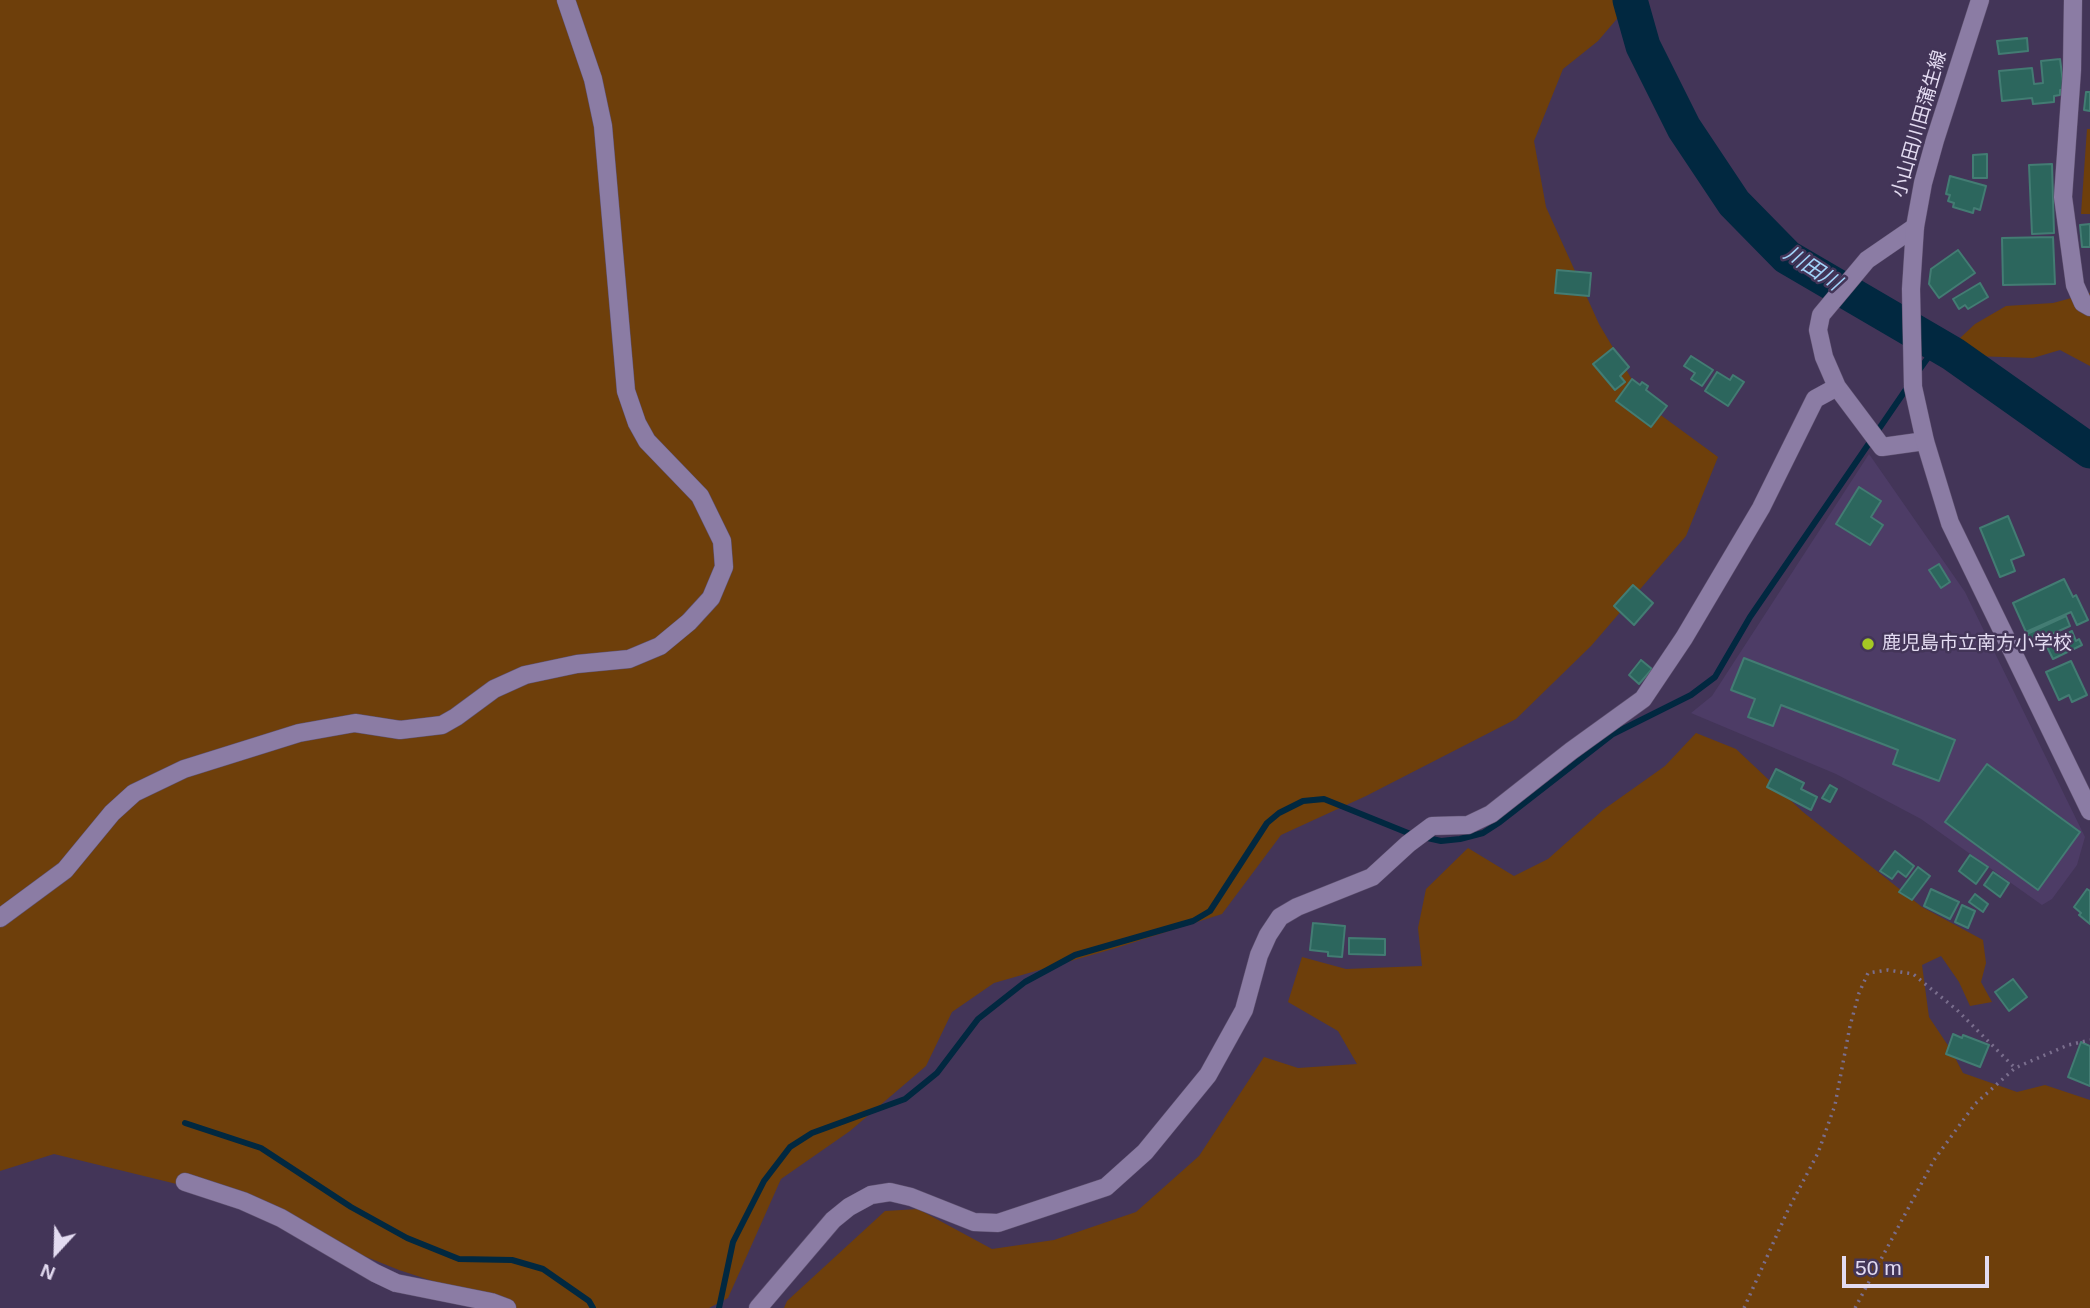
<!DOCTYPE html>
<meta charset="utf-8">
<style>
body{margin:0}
#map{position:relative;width:2090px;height:1308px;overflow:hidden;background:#433558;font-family:Arial,sans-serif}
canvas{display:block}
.north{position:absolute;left:21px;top:1217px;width:70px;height:70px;-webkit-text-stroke:5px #433558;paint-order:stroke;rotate:202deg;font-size:19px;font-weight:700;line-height:28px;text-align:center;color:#e3dbf1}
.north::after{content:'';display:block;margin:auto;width:24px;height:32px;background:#e3dbf1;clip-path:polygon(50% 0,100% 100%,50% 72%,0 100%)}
.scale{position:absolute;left:1842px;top:1256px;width:147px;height:32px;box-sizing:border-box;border:4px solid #e3dbf1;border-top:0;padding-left:9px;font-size:21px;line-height:24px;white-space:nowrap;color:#e3dbf1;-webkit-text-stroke:5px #433558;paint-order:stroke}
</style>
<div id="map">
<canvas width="2090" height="1308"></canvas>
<div class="north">N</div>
<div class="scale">50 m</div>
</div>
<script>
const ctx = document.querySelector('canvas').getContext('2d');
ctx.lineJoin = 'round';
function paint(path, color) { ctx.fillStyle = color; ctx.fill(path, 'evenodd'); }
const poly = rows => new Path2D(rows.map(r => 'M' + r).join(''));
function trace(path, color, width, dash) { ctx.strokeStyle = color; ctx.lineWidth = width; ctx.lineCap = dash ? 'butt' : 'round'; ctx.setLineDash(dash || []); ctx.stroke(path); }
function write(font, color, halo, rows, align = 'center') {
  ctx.font = font + ' Arial,"Noto Sans JP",sans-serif'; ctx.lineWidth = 5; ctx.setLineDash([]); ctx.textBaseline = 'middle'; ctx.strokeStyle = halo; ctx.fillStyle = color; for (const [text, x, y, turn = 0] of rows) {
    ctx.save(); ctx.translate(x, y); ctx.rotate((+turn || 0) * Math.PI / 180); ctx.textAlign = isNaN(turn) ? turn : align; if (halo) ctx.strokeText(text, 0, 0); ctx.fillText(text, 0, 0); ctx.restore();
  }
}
const built = poly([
 [1869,454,1965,592,2085,837,2077,865,2052,899,2042,905,1921,819,1836,774,1691,713,1712,696]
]);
const green = poly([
 [0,0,1633,0,1598,41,1563,69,1534,141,1546,207,1599,324,1647,405,1718,457,1686,536,1591,646,1516,719,1366,796,1281,835,1222,914,1116,948,994,983,952,1012,926,1066,850,1131,781,1179,728,1298,709,1308,515,1308,399,1270,197,1189,54,1154,0,1171],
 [2087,129,2090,129,2090,214,2081,214],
 [2090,293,2090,366,2060,350,2033,358,1973,356,1959,339,1975,324,2006,306,2053,303],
 [1696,733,1736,749,1803,812,1922,907,1983,940,1986,963,1981,982,1992,1002,1970,1006,1959,982,1941,956,1922,965,1929,1017,1951,1050,1963,1073,2017,1092,2045,1085,2090,1100,2090,1308,784,1308,787,1301,885,1211,918,1209,992,1249,1054,1240,1136,1212,1199,1156,1264,1057,1298,1068,1357,1064,1338,1031,1288,1002,1302,957,1346,969,1422,966,1418,928,1426,889,1468,848,1514,876,1548,859,1603,810,1665,766]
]);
const stream = poly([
 [1917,373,1937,345],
 [1423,837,1441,841,1460,839,1483,833,1500,822,1613,734,1691,695,1715,677,1750,617,1909,385],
 [185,1123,261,1148,351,1207,407,1238,459,1259,512,1260,543,1269,589,1301,593,1308],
 [719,1308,733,1242,764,1181,790,1147,812,1133,905,1099,937,1073,978,1019,1025,982,1075,955,1193,921,1210,911,1267,823,1279,813,1303,801,1324,799,1413,835]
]);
const river = poly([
 [1630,0,1643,46,1684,128,1734,203,1787,257,1953,354,2090,451]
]);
const building = poly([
 [2027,38,2028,51,1999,54,1997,41,2027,38],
 [2060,59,2064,90,2060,90,2060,95,2054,96,2054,102,2033,104,2032,98,2002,101,1999,71,2032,68,2034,84,2043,83,2041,61,2060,59],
 [2086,92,2090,92,2090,111,2084,110,2086,92],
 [1987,154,1987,178,1973,178,1973,155,1987,154],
 [2052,164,2054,233,2032,234,2029,165,2052,164],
 [1950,176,1986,186,1980,210,1974,208,1973,213,1953,207,1954,203,1948,201,1950,195,1946,194,1950,176],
 [2090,224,2090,247,2082,247,2080,225,2090,224],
 [2053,237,2055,284,2003,285,2002,238,2053,237],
 [1958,250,1975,273,1939,298,1929,284,1931,269,1958,250],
 [1557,270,1591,273,1589,296,1555,293,1557,270],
 [1980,283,1988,297,1968,309,1965,305,1959,309,1953,299,1980,283],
 [1613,348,1629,367,1620,376,1625,382,1615,390,1593,364,1613,348],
 [1691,356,1713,370,1702,386,1691,379,1695,373,1684,366,1691,356],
 [1717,372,1730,380,1733,375,1744,382,1728,406,1705,391,1717,372],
 [1632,379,1640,385,1642,382,1648,386,1646,390,1667,406,1651,427,1616,401,1632,379],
 [1859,487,1881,501,1871,517,1883,525,1870,545,1836,524,1859,487],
 [2008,516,2024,555,2011,560,2015,571,2000,577,1980,528,2008,516],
 [1939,564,1950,582,1941,588,1929,570,1939,564],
 [2064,579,2073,597,2076,595,2088,620,2077,625,2071,612,2026,632,2013,603,2064,579],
 [1633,585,1653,603,1634,625,1614,606,1633,585],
 [2066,616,2070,626,2032,643,2027,634,2066,616],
 [2072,631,2076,641,2079,639,2082,645,2053,659,2045,643,2072,631],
 [1744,658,1955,740,1939,781,1893,764,1898,750,1781,705,1773,726,1748,717,1755,699,1731,690,1744,658],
 [1641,660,1652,669,1639,684,1629,675,1641,660],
 [2071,661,2087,695,2072,702,2069,695,2059,700,2046,672,2071,661],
 [1987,764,2080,832,2038,890,1945,822,1987,764],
 [1776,769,1804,783,1801,789,1817,797,1811,810,1767,787,1776,769],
 [1830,785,1837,789,1830,802,1822,798,1830,785],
 [1895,851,1914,866,1906,877,1898,871,1892,879,1880,871,1895,851],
 [1970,855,1988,867,1976,884,1959,871,1970,855],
 [1918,867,1930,876,1912,900,1899,892,1918,867],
 [1993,872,2009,883,2000,897,1984,885,1993,872],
 [1931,889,1959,902,1950,919,1924,906,1931,889],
 [2087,889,2090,891,2090,924,2079,915,2081,913,2074,907,2087,889],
 [1975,894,1988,904,1983,912,1969,902,1975,894],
 [1962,905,1975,911,1968,928,1955,922,1962,905],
 [1313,923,1345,926,1342,957,1328,956,1328,952,1310,950,1313,923],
 [1349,938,1385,939,1385,955,1349,954,1349,938],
 [2013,979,2027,997,2009,1011,1995,992,2013,979],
 [1953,1034,1962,1038,1963,1035,1989,1045,1980,1067,1946,1054,1953,1034],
 [2081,1042,2090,1046,2090,1086,2068,1077,2081,1042]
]);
const path = poly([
 [1744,1308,1788,1210,1818,1153,1835,1105,1850,1026,1859,993,1868,973,1888,970,1913,974,1957,1010,2015,1068],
 [1855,1308,1934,1160,1975,1104,2015,1068,2068,1045,2090,1040]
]);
const street = poly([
 [2073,0,2072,70,2063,197,2075,285,2083,303,2090,307],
 [1837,387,1824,357,1818,330,1821,315,1867,260,1915,227],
 [0,918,65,870,112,813,134,793,184,769,299,733,355,723,400,730,442,725,456,717,494,689,525,675,577,664,629,659,660,646,689,622,711,598,724,567,722,541,700,496,647,441,637,423,626,391,603,126,593,79,566,0],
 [185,1182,243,1201,281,1218,375,1273,396,1283,491,1302,507,1308],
 [758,1308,833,1220,849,1207,871,1195,890,1192,911,1197,974,1222,998,1223,1106,1187,1145,1152,1208,1075,1244,1010,1259,955,1268,935,1280,917,1297,907,1372,877,1408,844,1432,826,1468,825,1491,814,1571,751,1643,699,1684,638,1761,508,1815,399,1837,387,1882,447,1925,441]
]);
const secondary = poly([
 [1980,0,1935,140,1923,183,1915,227,1911,289,1913,387,1925,441,1950,523,2090,811]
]);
const markers = [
 [1868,644,7,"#a5c823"]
];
const streetNames = [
 ["小山田川田蒲生線",1920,124,-74]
];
const poiNames = [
 ["鹿児島市立南方小学校",1882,644]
];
const waterNames = [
 ["川田川",1812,269,33]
];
paint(built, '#4d3c66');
paint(green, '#6e3f0b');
trace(stream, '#012840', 6);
trace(river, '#012840', 35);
paint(building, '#2c665d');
trace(building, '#437c73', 2);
trace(street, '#5e516f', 19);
trace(secondary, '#5e516f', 19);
trace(path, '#7a6e8d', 3.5, [2, 5]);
trace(street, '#8b7ca4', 18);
trace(secondary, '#8b7ca4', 18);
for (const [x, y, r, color] of markers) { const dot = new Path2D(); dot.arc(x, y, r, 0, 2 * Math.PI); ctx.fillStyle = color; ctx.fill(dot); trace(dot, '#433558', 2.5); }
write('19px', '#e3dbf1', '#433558', streetNames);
write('19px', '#e3dbf1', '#433558', poiNames, 'left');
write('italic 21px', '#a2d3f9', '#433558', waterNames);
</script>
